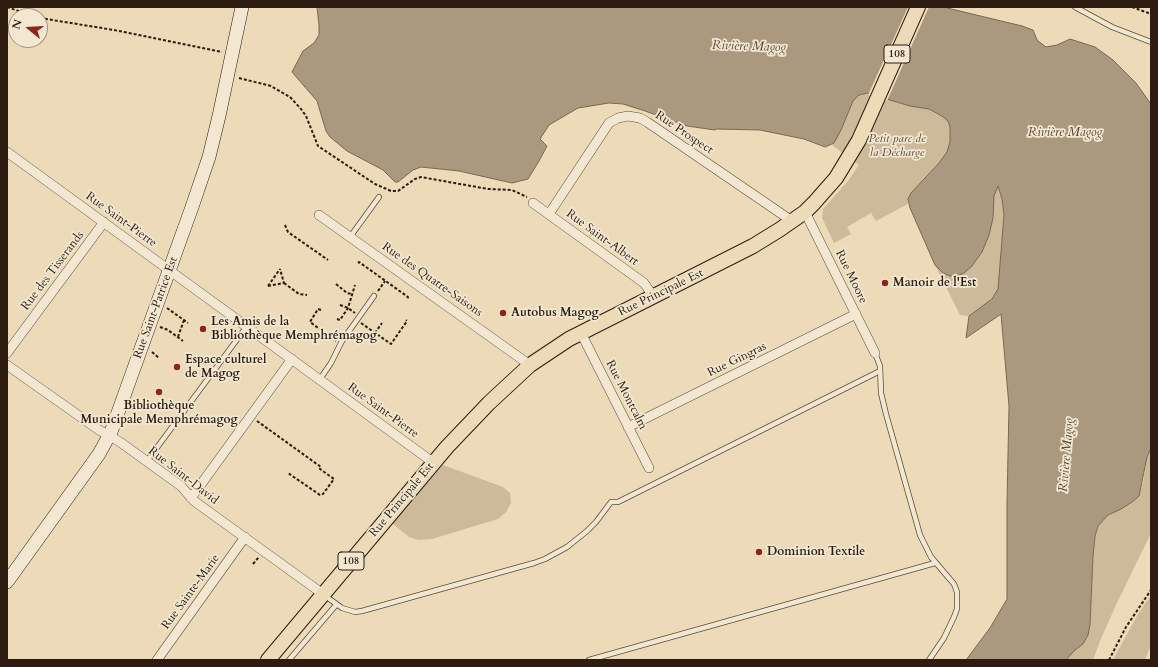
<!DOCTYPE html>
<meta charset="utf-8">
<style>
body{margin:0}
#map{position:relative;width:1158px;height:667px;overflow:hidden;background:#ecdab8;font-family:Cardo,serif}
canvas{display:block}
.frame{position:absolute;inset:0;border:8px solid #2d1c0f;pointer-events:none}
.north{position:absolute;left:8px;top:8px;width:40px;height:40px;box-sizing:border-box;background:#f3e7d1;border:1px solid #a49683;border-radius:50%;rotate:288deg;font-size:11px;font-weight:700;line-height:16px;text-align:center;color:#2d1c0f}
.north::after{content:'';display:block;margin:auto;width:14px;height:18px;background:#8f2418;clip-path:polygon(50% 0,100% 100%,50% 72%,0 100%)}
</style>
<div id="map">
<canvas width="1158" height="667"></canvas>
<div class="frame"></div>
<div class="north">N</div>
</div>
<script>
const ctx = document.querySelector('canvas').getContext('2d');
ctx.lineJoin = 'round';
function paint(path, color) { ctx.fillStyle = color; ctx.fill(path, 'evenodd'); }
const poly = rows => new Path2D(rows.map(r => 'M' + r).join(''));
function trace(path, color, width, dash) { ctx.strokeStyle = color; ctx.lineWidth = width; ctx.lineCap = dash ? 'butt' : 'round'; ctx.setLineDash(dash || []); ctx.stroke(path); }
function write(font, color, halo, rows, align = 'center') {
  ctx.font = font + ' Cardo,serif'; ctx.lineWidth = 3.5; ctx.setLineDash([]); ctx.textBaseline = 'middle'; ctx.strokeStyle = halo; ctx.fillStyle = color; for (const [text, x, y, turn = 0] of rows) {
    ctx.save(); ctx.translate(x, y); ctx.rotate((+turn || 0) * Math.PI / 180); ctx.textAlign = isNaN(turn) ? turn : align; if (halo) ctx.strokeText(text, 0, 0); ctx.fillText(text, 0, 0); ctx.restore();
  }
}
const green = poly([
 [867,93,910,106,929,109,942,116,948,121,950,127,950,142,947,152,939,163,911,193,908,199,908,204,876,221,871,213,847,227,851,234,834,243,822,218,823,209,848,181,859,165,832,145,834,143,841,130,853,101,859,95],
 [998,186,1002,199,1004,215,998,289,992,299,969,316,960,315,935,265,943,273,950,276,957,276,993,218,994,196],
 [1151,448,1151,533,1116,605,1100,641,1093,660,1066,660,1075,650,1083,644,1088,635,1090,625,1093,556,1095,536,1098,526,1108,515,1121,509,1132,502,1143,483,1147,457],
 [443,465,503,487,510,493,511,503,506,512,498,519,432,539,418,540,409,537,392,523],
 [1151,595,1151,645,1145,660,1113,660,1138,614]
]);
const water = poly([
 [317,7,943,7,1022,26,1033,30,1037,40,1046,47,1057,45,1070,39,1095,47,1113,60,1136,83,1151,104,1151,448,1147,457,1139,496,1132,502,1121,509,1108,515,1098,526,1095,536,1093,556,1090,625,1088,635,1083,644,1075,650,1066,660,966,660,990,628,1007,599,1007,503,1009,406,1001,314,966,338,969,316,992,299,998,289,1004,215,1002,199,998,186,994,196,993,218,989,235,982,252,972,266,964,273,957,276,950,276,943,273,935,265,910,208,908,199,911,193,939,163,947,152,950,142,950,127,948,121,942,116,929,109,910,106,867,93,859,95,853,101,841,130,834,143,825,147,804,139,760,130,716,129,715,130,687,126,645,111,623,104,609,103,578,108,549,125,540,139,547,146,539,161,528,179,512,183,459,171,421,167,413,170,398,182,395,182,383,170,347,151,330,137,326,131,317,101,292,72,303,51,314,43,319,35,319,25,317,7]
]);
const pier = poly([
 [908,7,929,7,887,101,868,95]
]);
const path = poly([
 [7,7,33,16],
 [1132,7,1151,14],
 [40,18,114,30,222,52],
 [239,78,271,86,290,97,301,109,306,116,318,146,375,184,391,191,398,191,415,179,421,177,488,189,512,190,527,197],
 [285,225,288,232,328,260],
 [358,263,359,262,408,297,407,299],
 [284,283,299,294,307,295],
 [336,284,347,293,352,294],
 [268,286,284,283,280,269],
 [268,286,280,269],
 [378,291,385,281],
 [340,305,348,308,355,313],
 [167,308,188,323],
 [321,310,318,309,310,322,336,341],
 [337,319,340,320,348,308,355,285],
 [361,323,391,344,407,321,406,320],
 [160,327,168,330,183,341],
 [375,333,382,323],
 [178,337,184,320],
 [152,352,159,358],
 [257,421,321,467,320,469,334,479,323,494,320,495,288,473],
 [253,564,259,557],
 [1109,660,1126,627,1151,590]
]);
const lane = poly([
 [1075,7,1112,27,1151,42],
 [350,237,379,197],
 [875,353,880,366,881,393,886,414,920,535,931,557,948,577,954,584,957,592,957,609,954,617,944,638,929,660],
 [320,379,331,363,342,341,374,296],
 [147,461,247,326],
 [324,595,342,608,355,612,362,611,534,563,545,559,567,547,587,531,596,522,611,502,618,502,880,371],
 [289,660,336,605],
 [589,660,935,563]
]);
const street = poly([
 [7,152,434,463],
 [533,203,644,283,653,296],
 [805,212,875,353],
 [549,214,609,123,618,118,628,116,640,118,647,122,792,221],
 [319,215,530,365],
 [581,333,649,468],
 [7,353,104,222],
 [7,365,99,430,120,442,181,486,194,501,323,594],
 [628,427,856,314],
 [191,498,292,359],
 [157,660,245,537]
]);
const secondary = poly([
 [7,582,99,454,111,432,192,207,209,157,219,116,242,7]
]);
const primary = poly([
 [268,660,447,447,489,403,530,365,569,339,753,246,779,230,805,212,814,203,836,178,859,140,918,7]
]);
const markers = [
 [885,283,4,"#8f2418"],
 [503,313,4,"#8f2418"],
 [203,329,4,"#8f2418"],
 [177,367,4,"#8f2418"],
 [159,392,4,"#8f2418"],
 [759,552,4,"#8f2418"]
];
const shields = [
 [897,54,26],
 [351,561,26]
];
const shieldNames = [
 ["108",897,54],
 ["108",351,561]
];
const streetNames = [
 ["Rue Prospect",684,133,34],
 ["Rue Saint-Pierre",121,220,36],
 ["Rue Saint-Albert",602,238,36],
 ["Rue des Tisserands",53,271,-53],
 ["Rue Moore",851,277,64],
 ["Rue des Quatre-Saisons",432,280,35],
 ["Rue Principale Est",661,293,-26],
 ["Rue Saint-Patrice Est",156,308,-70],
 ["Rue Gingras",737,360,-26],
 ["Rue Montcalm",626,395,63],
 ["Rue Saint-Pierre",383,411,36],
 ["Rue Saint-David",183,476,38],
 ["Rue Principale Est",402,500,-50],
 ["Rue Sainte-Marie",191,592,-54]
];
const parkNames = [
 ["Petit parc de",897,139],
 ["la Décharge",897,153]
];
const poiNames = [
 ["Manoir de l'Est",893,283],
 ["Autobus Magog",511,313],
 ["Les Amis de la",211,322],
 ["Bibliothèque Memphrémagog",211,336],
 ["Espace culturel",185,360],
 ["de Magog",185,374],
 ["Bibliothèque",159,406,"center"],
 ["Municipale Memphrémagog",159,420,"center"],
 ["Dominion Textile",767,552]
];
const waterNames = [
 ["Rivière Magog",749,47,2],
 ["Rivière Magog",1065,133],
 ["Rivière Magog",1067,455,-85]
];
paint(green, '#ccba9b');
paint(water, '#ab997f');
trace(water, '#796752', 1);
paint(pier, '#ecdab8');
trace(lane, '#5d4c39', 6);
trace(street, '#5d4c39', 10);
trace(secondary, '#2d1c0f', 14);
trace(primary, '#2d1c0f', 16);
trace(path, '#2d1c0f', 2, [3, 2]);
trace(lane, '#f3e7d1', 4.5);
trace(street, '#f3e7d1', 9);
trace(secondary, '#f3e7d1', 13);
trace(primary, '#ecdab8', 14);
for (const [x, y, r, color] of markers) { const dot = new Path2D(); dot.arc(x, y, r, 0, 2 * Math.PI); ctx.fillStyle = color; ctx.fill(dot); trace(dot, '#f3e7d1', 1.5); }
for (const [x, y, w] of shields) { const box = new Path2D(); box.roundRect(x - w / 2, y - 9, w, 18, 3); ctx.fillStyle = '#f3e7d1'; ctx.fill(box); trace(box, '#2d1c0f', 1); }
write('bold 11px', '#2d1c0f', null, shieldNames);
write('12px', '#2d1c0f', '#f3e7d1', streetNames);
write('italic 12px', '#5d4b39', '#f3e7d1', parkNames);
write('bold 12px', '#2d1c0f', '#f3e7d1', poiNames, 'left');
write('italic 13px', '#594836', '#f3e7d1', waterNames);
</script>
